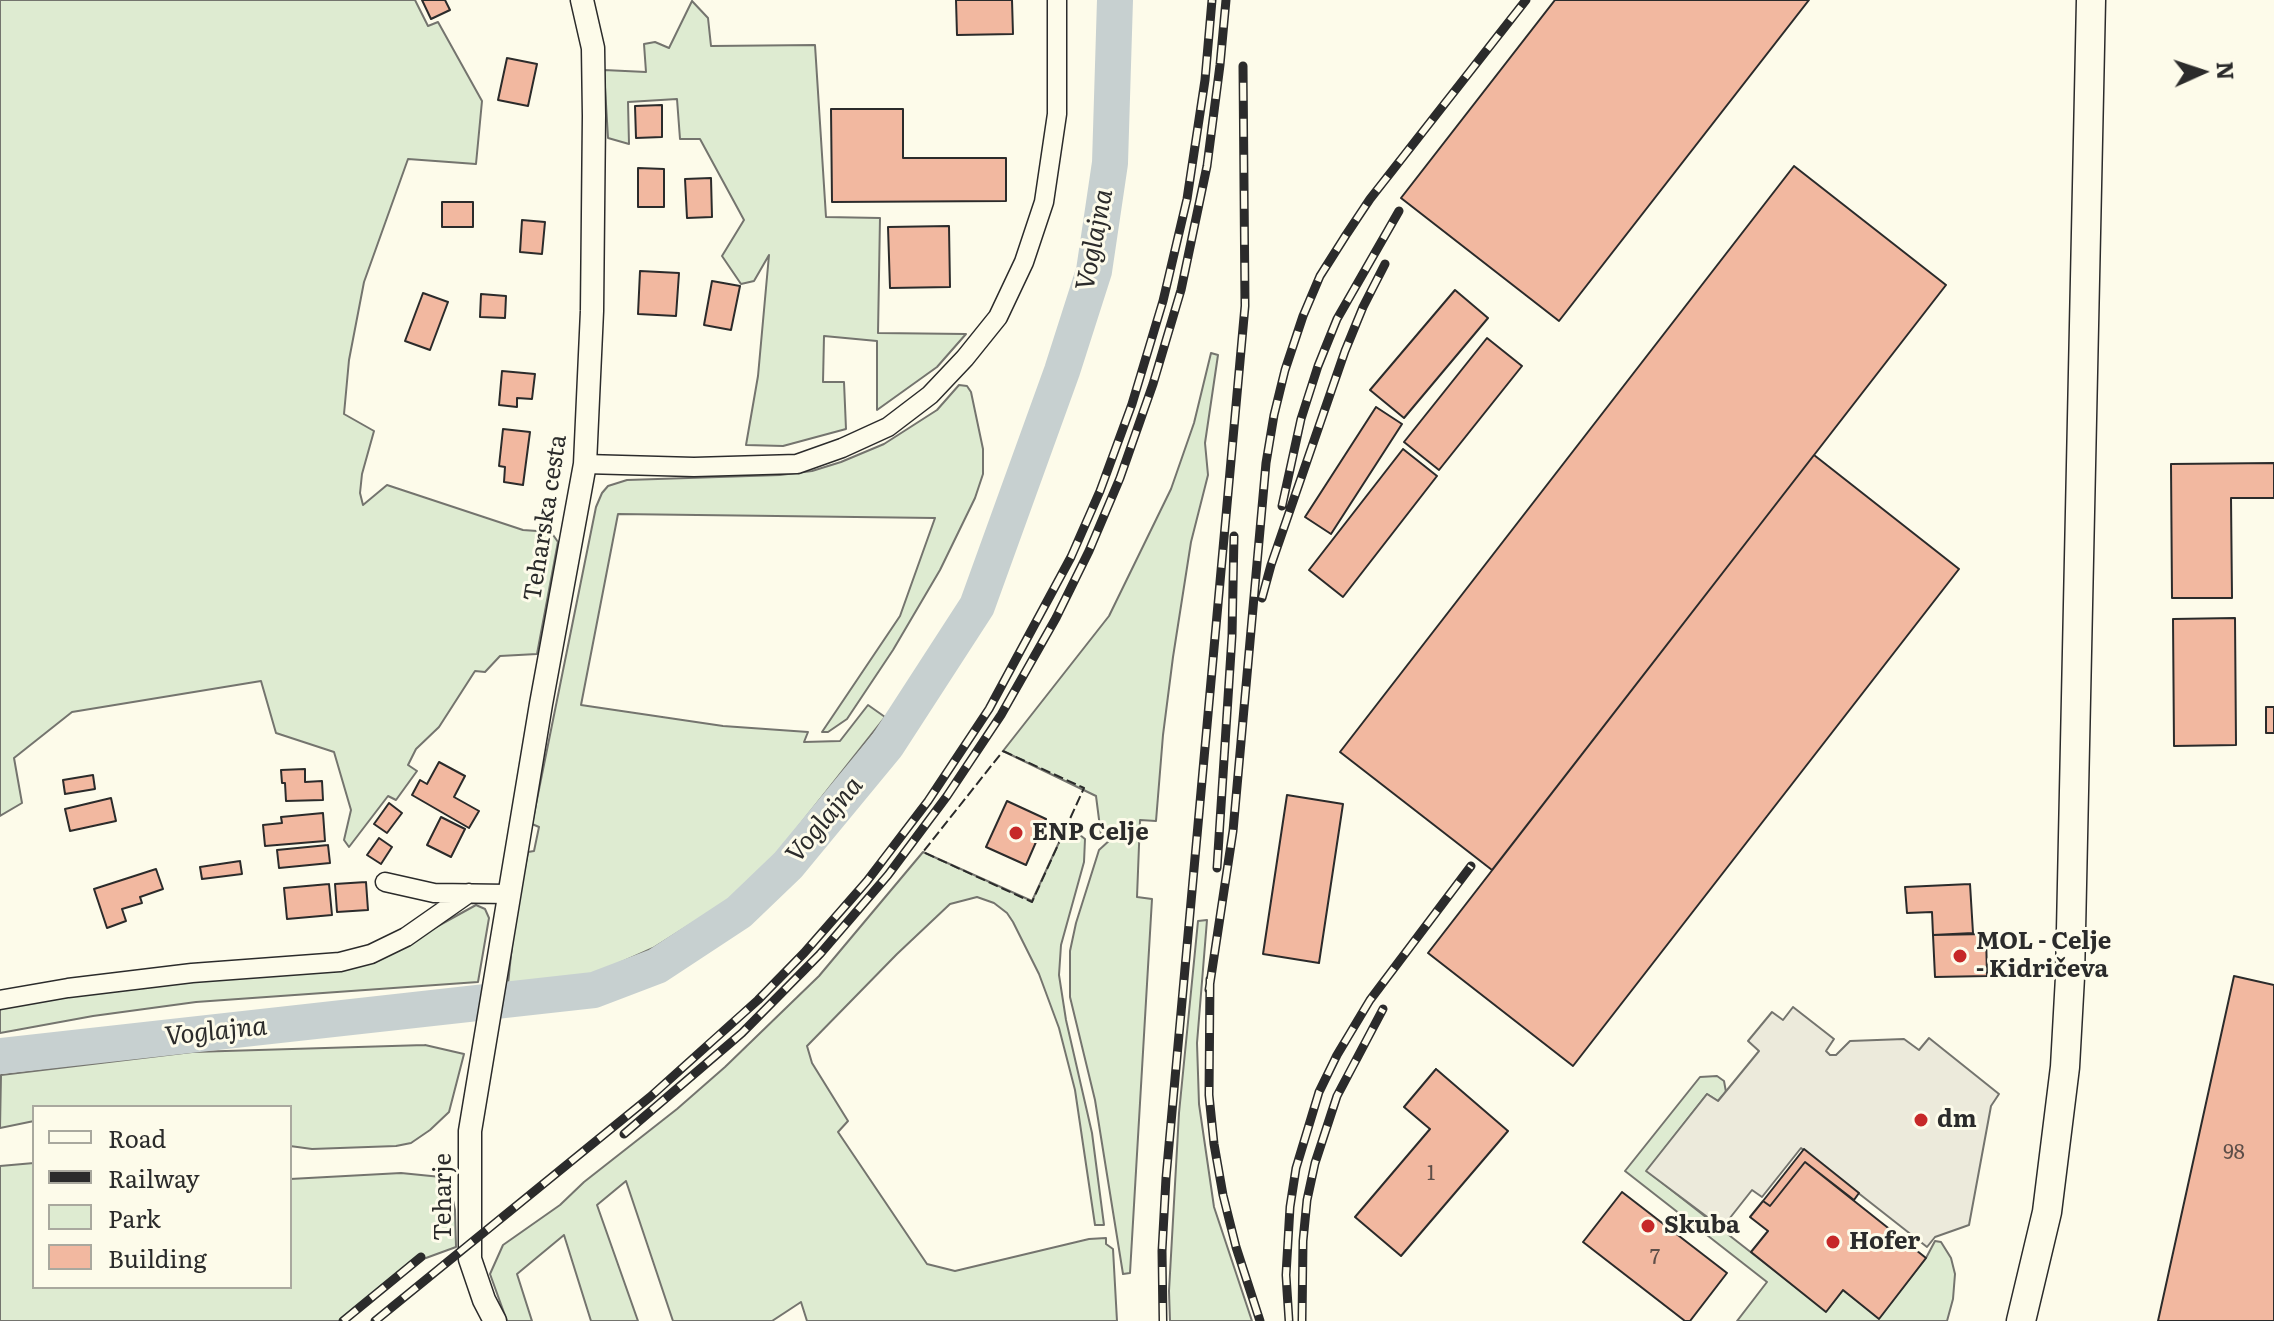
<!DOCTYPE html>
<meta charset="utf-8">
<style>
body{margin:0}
#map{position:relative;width:2274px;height:1321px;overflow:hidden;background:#fdfbea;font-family:Literata,serif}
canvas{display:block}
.legend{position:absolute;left:32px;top:1105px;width:260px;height:184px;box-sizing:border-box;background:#fdfbea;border:2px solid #a9a89e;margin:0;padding:10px 14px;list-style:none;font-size:24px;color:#2b2b2b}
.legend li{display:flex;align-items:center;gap:16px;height:40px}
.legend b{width:40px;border:2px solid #a9a89e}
.north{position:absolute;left:2162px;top:32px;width:80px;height:80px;-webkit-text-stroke:6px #fdfbea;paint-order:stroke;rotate:87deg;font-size:22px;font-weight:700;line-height:32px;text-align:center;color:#2b2b2b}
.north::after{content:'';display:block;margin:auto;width:28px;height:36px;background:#2b2b2b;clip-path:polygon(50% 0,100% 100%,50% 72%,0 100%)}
</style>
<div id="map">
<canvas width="2274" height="1321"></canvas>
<ul class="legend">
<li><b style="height:10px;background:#fdfbea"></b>Road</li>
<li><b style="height:10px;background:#2b2b2b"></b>Railway</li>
<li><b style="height:22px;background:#deebd1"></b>Park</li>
<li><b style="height:22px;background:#f2b8a0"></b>Building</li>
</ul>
<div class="north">N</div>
</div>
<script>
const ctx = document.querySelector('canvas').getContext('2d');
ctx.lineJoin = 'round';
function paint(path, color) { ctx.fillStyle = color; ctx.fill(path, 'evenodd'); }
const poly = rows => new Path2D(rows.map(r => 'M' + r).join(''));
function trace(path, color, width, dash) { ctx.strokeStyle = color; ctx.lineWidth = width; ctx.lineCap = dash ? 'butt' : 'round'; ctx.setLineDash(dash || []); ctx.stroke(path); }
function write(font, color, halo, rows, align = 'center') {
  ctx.font = font + ' Literata,serif'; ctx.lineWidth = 6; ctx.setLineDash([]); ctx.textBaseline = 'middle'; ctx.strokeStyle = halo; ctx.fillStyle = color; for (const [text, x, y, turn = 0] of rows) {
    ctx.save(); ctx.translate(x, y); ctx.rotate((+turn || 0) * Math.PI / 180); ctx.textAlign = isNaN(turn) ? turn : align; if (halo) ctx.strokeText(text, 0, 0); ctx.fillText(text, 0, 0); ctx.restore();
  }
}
const green = poly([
 [0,0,415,0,428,26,438,22,482,101,476,164,408,159,364,282,349,360,344,414,374,431,362,474,360,493,363,505,387,485,523,530,551,532,558,542,537,654,500,656,485,672,475,671,439,727,416,749,408,765,417,771,396,800,388,796,349,847,344,840,351,810,334,752,276,733,261,681,72,712,14,758,22,803,0,816,0,0],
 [692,1,708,18,711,46,815,45,826,217,880,218,878,333,966,334,937,367,877,410,877,341,824,336,823,382,844,382,846,429,783,446,746,445,758,376,769,255,754,281,741,284,722,256,744,220,700,139,680,139,677,99,628,102,629,144,608,138,604,70,646,72,644,44,655,42,669,48,692,1],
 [1211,353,1218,355,1205,443,1208,475,1191,542,1173,657,1163,735,1156,821,1140,820,1137,897,1152,899,1130,1273,1123,1274,1095,1100,1070,997,1070,951,1076,923,1099,850,1111,839,1112,836,1101,835,1096,796,1003,751,1109,616,1171,489,1194,423,1211,353],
 [959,385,967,386,971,392,983,449,983,474,975,498,940,570,893,650,847,719,828,732,822,732,900,616,935,518,618,514,581,705,723,726,808,732,804,742,840,741,868,705,885,717,764,870,745,890,653,948,595,974,552,983,508,984,515,917,528,852,534,851,539,827,532,824,596,507,602,493,608,486,627,480,780,475,812,471,841,462,884,444,937,410,959,385],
 [1067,825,1085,839,1084,862,1061,945,1059,975,1066,1020,1092,1133,1104,1225,1095,1225,1075,1090,1059,1028,1039,974,1013,922,1007,913,994,903,977,897,950,904,897,954,807,1046,812,1063,848,1121,838,1132,927,1264,955,1271,1089,1239,1106,1238,1106,1244,1113,1249,1117,1321,807,1321,801,1302,772,1321,673,1321,626,1181,597,1205,638,1321,591,1321,564,1235,517,1274,532,1321,507,1321,490,1274,503,1245,560,1205,584,1182,677,1109,725,1067,819,976,923,852,1032,901,1067,825],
 [476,905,485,909,489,918,478,982,196,1002,93,1016,0,1033,0,1008,409,942,476,905],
 [1207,920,1197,1043,1199,1104,1214,1207,1252,1321,1170,1321,1169,1291,1179,1113,1198,921,1207,920],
 [425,1045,464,1054,449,1112,430,1130,411,1143,396,1146,312,1149,290,1146,290,1107,34,1107,34,1121,0,1128,1,1075,192,1052,425,1045],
 [1717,1076,1724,1081,1726,1092,1718,1101,1707,1094,1647,1171,1826,1311,1843,1290,1879,1318,1926,1258,1935,1241,1941,1242,1951,1258,1955,1274,1953,1299,1947,1321,1737,1321,1767,1282,1625,1171,1700,1077,1717,1076],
 [34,1163,34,1287,290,1287,290,1179,401,1173,441,1177,451,1191,455,1210,456,1247,415,1262,339,1321,0,1321,0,1166,34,1163]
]);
const parking = poly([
 [1793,1007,1834,1039,1826,1051,1830,1055,1836,1055,1850,1041,1904,1039,1919,1050,1929,1038,1999,1094,1991,1106,1969,1225,1935,1237,1927,1247,1801,1148,1762,1197,1752,1190,1722,1228,1646,1171,1707,1094,1718,1101,1759,1051,1748,1041,1772,1012,1783,1020,1793,1007]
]);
const river = poly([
 [0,1056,594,990,657,966,739,912,788,865,887,745,977,606,1062,371,1094,271,1110,163,1115,0]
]);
const building = poly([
 [422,0,445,0,450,10,431,19,422,0],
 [956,0,1012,0,1013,34,957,35,956,0],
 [1555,0,1809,0,1559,321,1401,198,1555,0],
 [507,58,537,64,528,106,498,100,507,58],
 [662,105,662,137,636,138,635,106,662,105],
 [831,109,903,109,903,158,1006,158,1006,201,832,202,831,109],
 [1794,166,1946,285,1492,870,1340,752,1794,166],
 [638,168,664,169,664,207,638,207,638,168],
 [711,178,712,217,687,218,685,179,711,178],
 [442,202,473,202,473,227,442,227,442,202],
 [522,220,545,222,542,254,520,252,522,220],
 [949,226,950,287,890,288,888,227,949,226],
 [640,271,679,273,676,316,638,314,640,271],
 [712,281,740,286,731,330,704,325,712,281],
 [1455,290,1488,318,1404,418,1370,390,1455,290],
 [423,293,448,302,430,350,405,341,423,293],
 [481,294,506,296,505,318,480,317,481,294],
 [1487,338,1522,366,1439,470,1404,442,1487,338],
 [502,371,535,374,532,399,517,398,517,407,499,405,502,371],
 [1376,407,1402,424,1331,534,1305,517,1376,407],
 [503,429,530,432,523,485,504,482,505,467,499,466,503,429],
 [1403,449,1437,476,1343,597,1309,570,1403,449],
 [1814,455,1959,569,1573,1066,1428,953,1814,455],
 [2274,463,2274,498,2231,498,2232,598,2172,598,2171,464,2274,463],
 [2235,618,2236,745,2174,746,2173,619,2235,618],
 [2266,707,2274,707,2274,733,2266,733,2266,707],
 [439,762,465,776,454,797,479,811,469,828,412,795,420,780,427,784,439,762],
 [305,769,305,782,322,781,323,800,286,801,285,783,282,783,281,770,305,769],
 [93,775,95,789,65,794,63,780,93,775],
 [1287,795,1343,804,1319,963,1263,954,1287,795],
 [111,798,116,821,70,831,65,809,111,798],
 [1007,801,1046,819,1026,865,986,847,1007,801],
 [389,803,402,813,387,833,374,824,389,803],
 [323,813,325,841,265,846,263,825,282,823,281,817,323,813],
 [441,817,465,829,451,857,427,845,441,817],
 [379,838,392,847,381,864,367,855,379,838],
 [328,845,330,863,279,868,277,850,328,845],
 [240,861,242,874,202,879,200,867,240,861],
 [156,869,163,889,140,897,142,903,122,909,126,921,107,928,94,889,156,869],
 [366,882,368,910,337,912,335,884,366,882],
 [329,884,332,915,287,919,284,888,329,884],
 [1970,884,1973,933,1933,935,1932,912,1907,913,1905,887,1970,884],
 [1986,934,1987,976,1935,977,1933,935,1986,934],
 [2234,976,2274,985,2274,1321,2158,1321,2234,976],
 [1436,1069,1508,1131,1401,1256,1355,1217,1430,1129,1404,1107,1436,1069],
 [1804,1149,1859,1193,1854,1200,1805,1162,1770,1206,1763,1201,1804,1149],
 [1805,1162,1926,1258,1879,1319,1843,1290,1826,1312,1751,1252,1768,1231,1750,1217,1763,1201,1770,1206,1805,1162],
 [1622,1192,1727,1273,1690,1321,1685,1321,1583,1242,1622,1192]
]);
const minor = poly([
 [585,464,694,467,797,464,842,448,888,427,930,395,965,358,998,317,1024,262,1044,202,1057,114,1057,0],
 [385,882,434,893,509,894],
 [0,1000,68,988,192,973,340,962,371,954,406,937,469,893]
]);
const tertiary = poly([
 [495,1321,484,1300,470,1259,470,1131,541,704,585,464,592,311,594,116,593,48,582,0]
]);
const primary = poly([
 [2021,1321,2047,1212,2065,1067,2070,977,2091,0]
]);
const rail = poly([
 [1282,506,1301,419,1318,366,1337,319,1399,211],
 [1262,598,1271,565,1345,351,1363,307,1385,264],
 [1217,868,1232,636,1234,536],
 [1210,979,1209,1095,1214,1144,1223,1195,1236,1247,1260,1321],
 [1209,990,1233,831,1266,463,1274,415,1285,370,1303,316,1320,276,1346,235,1370,199,1526,0],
 [624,1134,742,1033,820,954,888,875,947,796,1001,715,1056,618,1089,551,1120,478,1153,384,1181,290,1207,166,1220,65,1226,0],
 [343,1321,421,1257],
 [375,1321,650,1097,758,1000,804,953,867,881,928,801,989,709,1071,557,1100,491,1132,404,1163,301,1187,199,1205,80,1212,0],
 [1163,1321,1162,1251,1166,1178,1245,306,1243,66],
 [1289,1321,1286,1275,1290,1207,1296,1168,1319,1092,1337,1055,1370,1000,1471,866],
 [1302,1321,1303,1241,1307,1200,1315,1163,1337,1096,1383,1009]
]);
const fence = poly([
 [1003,751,1084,788,1032,902,923,852,1003,751]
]);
const markers = [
 [1016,833,8,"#c62828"],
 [1960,956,8,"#c62828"],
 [1921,1120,8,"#c62828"],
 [1648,1226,8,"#c62828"],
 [1833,1242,8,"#c62828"]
];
const numberNames = [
 ["98",2234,1153],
 ["1",1431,1174],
 ["7",1655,1258]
];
const streetNames = [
 ["Teharska cesta",546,518,-81],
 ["Teharje",444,1197,-90]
];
const poiNames = [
 ["ENP Celje",1032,833],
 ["MOL - Celje",1976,942],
 ["- Kidričeva",1976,970],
 ["dm",1937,1120],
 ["Skuba",1664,1226],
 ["Hofer",1849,1242]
];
const waterNames = [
 ["Voglajna",1095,240,-79],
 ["Voglajna",825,820,-50],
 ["Voglajna",216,1032,-6]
];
paint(green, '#deebd1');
trace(green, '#74746e', 2);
paint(parking, '#eceadb');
trace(parking, '#74746e', 2);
trace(river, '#c7d0d0', 36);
paint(building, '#f2b8a0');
trace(building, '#2b2b2b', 2);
trace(minor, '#2b2b2b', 21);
trace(tertiary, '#2b2b2b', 25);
trace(primary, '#2b2b2b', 31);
trace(minor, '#fdfbea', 18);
trace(tertiary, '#fdfbea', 22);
trace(primary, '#fdfbea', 28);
trace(rail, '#2b2b2b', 9);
trace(rail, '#fdfbea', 6, [18]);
trace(fence, '#2b2b2b', 2, [10, 4]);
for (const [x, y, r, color] of markers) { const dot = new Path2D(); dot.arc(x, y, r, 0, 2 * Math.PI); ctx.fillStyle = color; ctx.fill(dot); trace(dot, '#fdfbea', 3); }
write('20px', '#5d4e48', null, numberNames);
write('24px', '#2b2b2b', '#fdfbea', streetNames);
write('bold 24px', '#2b2b2b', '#fdfbea', poiNames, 'left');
write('italic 26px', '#2b2b2b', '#fdfbea', waterNames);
</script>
